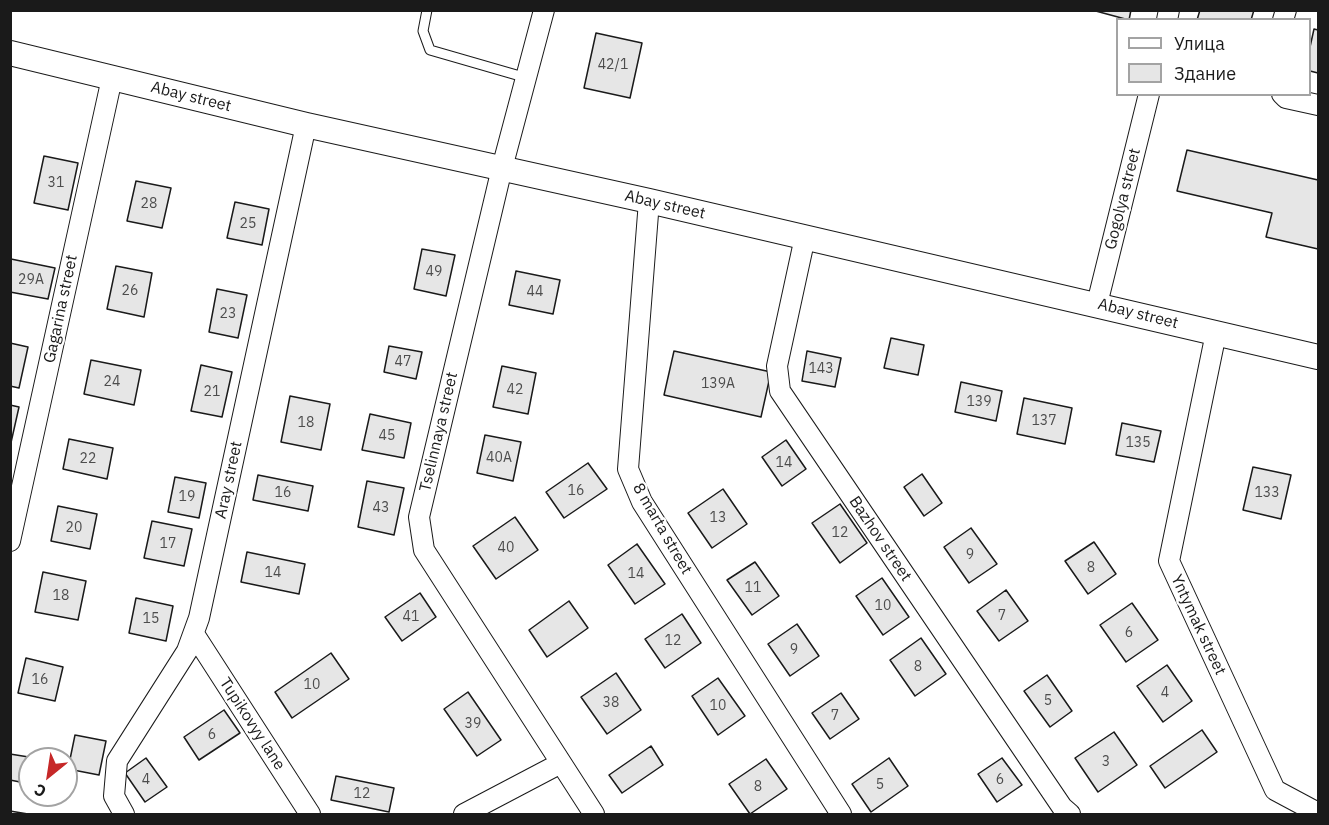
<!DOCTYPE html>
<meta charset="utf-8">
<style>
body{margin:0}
#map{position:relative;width:1329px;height:825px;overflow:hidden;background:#fff;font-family:"IBM Plex Sans",sans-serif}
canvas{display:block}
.frame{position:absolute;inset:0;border:12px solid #1a1a1a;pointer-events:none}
.legend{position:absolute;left:1116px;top:18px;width:195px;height:78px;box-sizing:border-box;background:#fff;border:2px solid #a3a3a3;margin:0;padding:8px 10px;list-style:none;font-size:18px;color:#1a1a1a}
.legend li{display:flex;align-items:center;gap:12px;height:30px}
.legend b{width:30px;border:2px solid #a3a3a3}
.north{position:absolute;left:18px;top:747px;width:60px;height:60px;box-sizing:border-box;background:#fff;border:2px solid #a3a3a3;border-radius:50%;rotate:210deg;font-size:16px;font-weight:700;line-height:24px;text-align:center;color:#1a1a1a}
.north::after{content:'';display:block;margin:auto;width:21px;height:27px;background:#c62828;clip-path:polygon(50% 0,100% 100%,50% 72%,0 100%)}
</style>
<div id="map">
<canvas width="1329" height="825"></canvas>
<div class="frame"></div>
<ul class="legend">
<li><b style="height:8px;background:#fff"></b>Улица</li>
<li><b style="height:16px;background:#e6e6e6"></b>Здание</li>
</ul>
<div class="north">С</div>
</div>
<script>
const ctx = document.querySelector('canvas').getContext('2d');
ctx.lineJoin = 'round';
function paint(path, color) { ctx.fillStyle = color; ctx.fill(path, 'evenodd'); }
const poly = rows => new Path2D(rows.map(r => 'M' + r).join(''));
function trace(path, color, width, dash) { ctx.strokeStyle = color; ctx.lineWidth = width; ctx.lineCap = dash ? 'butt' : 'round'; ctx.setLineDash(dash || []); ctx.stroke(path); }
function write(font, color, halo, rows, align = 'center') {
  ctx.font = font + ' "IBM Plex Sans",sans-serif'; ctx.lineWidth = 4.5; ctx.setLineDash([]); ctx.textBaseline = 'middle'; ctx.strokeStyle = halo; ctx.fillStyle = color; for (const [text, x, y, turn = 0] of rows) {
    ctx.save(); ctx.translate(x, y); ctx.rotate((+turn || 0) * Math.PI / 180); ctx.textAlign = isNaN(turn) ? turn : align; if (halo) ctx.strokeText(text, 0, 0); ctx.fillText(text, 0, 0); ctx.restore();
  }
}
const building = poly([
 [1092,10,1131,10,1129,20,1092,10],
 [1200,10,1254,10,1251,20,1197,20,1200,10],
 [1314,29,1318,30,1318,73,1310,71,1310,47,1314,29],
 [596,33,642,43,630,98,584,88,596,33],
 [1187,150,1318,180,1318,249,1266,237,1272,213,1177,191,1187,150],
 [44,156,78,163,68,210,34,203,44,156],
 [136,181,171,188,162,228,127,221,136,181],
 [235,202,269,209,262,245,227,238,235,202],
 [422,249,455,255,446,296,414,289,422,249],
 [11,259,55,268,48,299,10,292,11,259],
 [116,266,152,273,144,317,107,309,116,266],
 [516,271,560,280,553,314,509,305,516,271],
 [217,289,247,295,238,338,209,332,217,289],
 [891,338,924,345,918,375,884,368,891,338],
 [10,343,28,347,19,388,10,386,10,343],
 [389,346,422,352,416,379,384,372,389,346],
 [674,351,771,372,761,417,664,395,674,351],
 [807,351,841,358,835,387,802,381,807,351],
 [91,360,141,370,134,405,84,394,91,360],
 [201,365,232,372,222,417,191,411,201,365],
 [502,366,536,373,528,414,493,407,502,366],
 [961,382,1002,391,996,421,955,412,961,382],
 [290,396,330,404,321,450,281,442,290,396],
 [1024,398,1072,408,1065,444,1017,434,1024,398],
 [10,405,19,407,10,447,10,405],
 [370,414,411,423,404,458,362,450,370,414],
 [1122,423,1161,431,1154,462,1116,455,1122,423],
 [485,435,521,442,513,481,477,473,485,435],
 [69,439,113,448,107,479,63,469,69,439],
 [786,440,806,469,782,486,762,457,786,440],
 [588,463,607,489,564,518,546,492,588,463],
 [1253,467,1291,475,1281,519,1243,510,1253,467],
 [922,474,942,503,924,516,904,487,922,474],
 [258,475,313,486,308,511,253,500,258,475],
 [175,477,206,483,199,518,168,512,175,477],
 [367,481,404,488,394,535,358,527,367,481],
 [723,489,747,524,712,548,688,513,723,489],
 [840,504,867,543,840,563,812,523,840,504],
 [58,506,97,514,90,549,51,541,58,506],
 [515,517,538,550,496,579,473,546,515,517],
 [152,521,192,529,184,566,144,558,152,521],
 [971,528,997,564,969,583,944,547,971,528],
 [1094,542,1116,574,1088,594,1065,561,1094,542],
 [637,544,665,584,635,604,608,565,637,544],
 [247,552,305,564,299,594,241,582,247,552],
 [755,562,779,596,752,615,727,580,755,562],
 [43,572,86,581,78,620,35,612,43,572],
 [882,578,909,617,883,635,856,596,882,578],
 [1006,590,1028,621,999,641,977,611,1006,590],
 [420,593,436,617,402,641,385,617,420,593],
 [136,598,173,606,166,641,129,633,136,598],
 [569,601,588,628,547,657,529,630,569,601],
 [1132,603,1158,640,1126,662,1100,625,1132,603],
 [682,614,701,643,665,668,645,639,682,614],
 [797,624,819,656,790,676,768,644,797,624],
 [921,638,946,674,915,696,890,660,921,638],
 [331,653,349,679,292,718,275,692,331,653],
 [26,658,63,667,55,701,18,693,26,658],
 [1167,665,1192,701,1163,722,1137,686,1167,665],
 [616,673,641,710,607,734,581,697,616,673],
 [1047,675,1072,711,1050,727,1024,691,1047,675],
 [718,678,745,716,718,735,692,696,718,678],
 [468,692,501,740,477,756,444,709,468,692],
 [841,693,859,719,830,739,812,713,841,693],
 [224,710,240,733,199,760,184,737,224,710],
 [1202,730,1217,752,1165,788,1150,766,1202,730],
 [1114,732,1137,765,1098,792,1075,758,1114,732],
 [75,735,106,741,99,775,68,769,75,735],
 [651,746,663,765,622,793,609,775,651,746],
 [10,754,35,758,30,759,30,784,10,780,10,754],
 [146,758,167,787,145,802,125,773,146,758],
 [889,758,908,786,871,812,852,784,889,758],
 [1002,758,1022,785,997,802,978,774,1002,758],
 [766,759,787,789,750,814,729,784,766,759],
 [336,776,394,788,389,812,331,800,336,776],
 [10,811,28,814,10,814,10,811]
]);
const service = poly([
 [427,10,423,31,430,50,527,78]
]);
const minor = poly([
 [544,10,502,168,419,517,424,550,594,814],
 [1167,20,1169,10],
 [1283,20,1286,10],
 [1282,94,1286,98,1318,105],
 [649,201,628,469,642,502,841,814],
 [805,237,777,366,780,391,1062,807,1070,814],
 [1097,304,1149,94],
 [1216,333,1169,561,1275,790,1318,813],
 [10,541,112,78],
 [194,634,310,814],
 [124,814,114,796,117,761,187,651,199,618,306,125],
 [464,814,561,763]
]);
const tertiary = poly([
 [10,53,306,125,649,201,1318,357]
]);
const numberNames = [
 ["42/1",613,65],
 ["31",56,183],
 ["28",149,204],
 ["25",248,224],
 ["49",434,272],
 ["29А",31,280],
 ["26",130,291],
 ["44",535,292],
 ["23",228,314],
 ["47",403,362],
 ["143",821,369],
 ["24",112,382],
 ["139А",718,384],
 ["42",515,390],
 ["21",212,392],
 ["139",979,402],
 ["137",1044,421],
 ["18",306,423],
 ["45",387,436],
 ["135",1138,443],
 ["40А",499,458],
 ["22",88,459],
 ["14",784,463],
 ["16",576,491],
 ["16",283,493],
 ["133",1267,493],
 ["19",187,497],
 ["43",381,508],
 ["13",718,518],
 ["20",74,528],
 ["12",840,533],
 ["17",168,544],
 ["40",506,548],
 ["9",970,555],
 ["8",1091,568],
 ["14",273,573],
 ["14",636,574],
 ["11",753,588],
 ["18",61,596],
 ["10",883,606],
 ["7",1002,616],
 ["41",411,617],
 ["15",151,619],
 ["6",1129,633],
 ["12",673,641],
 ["9",794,650],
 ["8",918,667],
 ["16",40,680],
 ["10",312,685],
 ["4",1165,693],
 ["5",1048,701],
 ["38",611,703],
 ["10",718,706],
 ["7",835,716],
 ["39",473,724],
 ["6",212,735],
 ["3",1106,762],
 ["4",146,780],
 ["6",1000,780],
 ["5",880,785],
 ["8",758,787],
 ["12",362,794]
];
const streetNames = [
 ["Abay street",191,97,14],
 ["Gogolya street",1123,199,-76],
 ["Abay street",665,205,13],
 ["Gagarina street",61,309,-78],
 ["Abay street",1138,314,14],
 ["Tselinnaya street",439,432,-77],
 ["Aray street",229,480,-78],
 ["8 marta street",662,529,60],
 ["Bazhov street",880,539,56],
 ["Yntymak street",1198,625,65],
 ["Tupikovyy lane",252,724,57]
];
paint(building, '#e6e6e6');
trace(building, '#1a1a1a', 1.5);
trace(service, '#1a1a1a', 11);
trace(minor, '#1a1a1a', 22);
trace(tertiary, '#1a1a1a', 26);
trace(service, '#fff', 9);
trace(minor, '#fff', 20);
trace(tertiary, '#fff', 24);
write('14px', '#4d4d4d', null, numberNames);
write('16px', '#1a1a1a', '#fff', streetNames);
</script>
